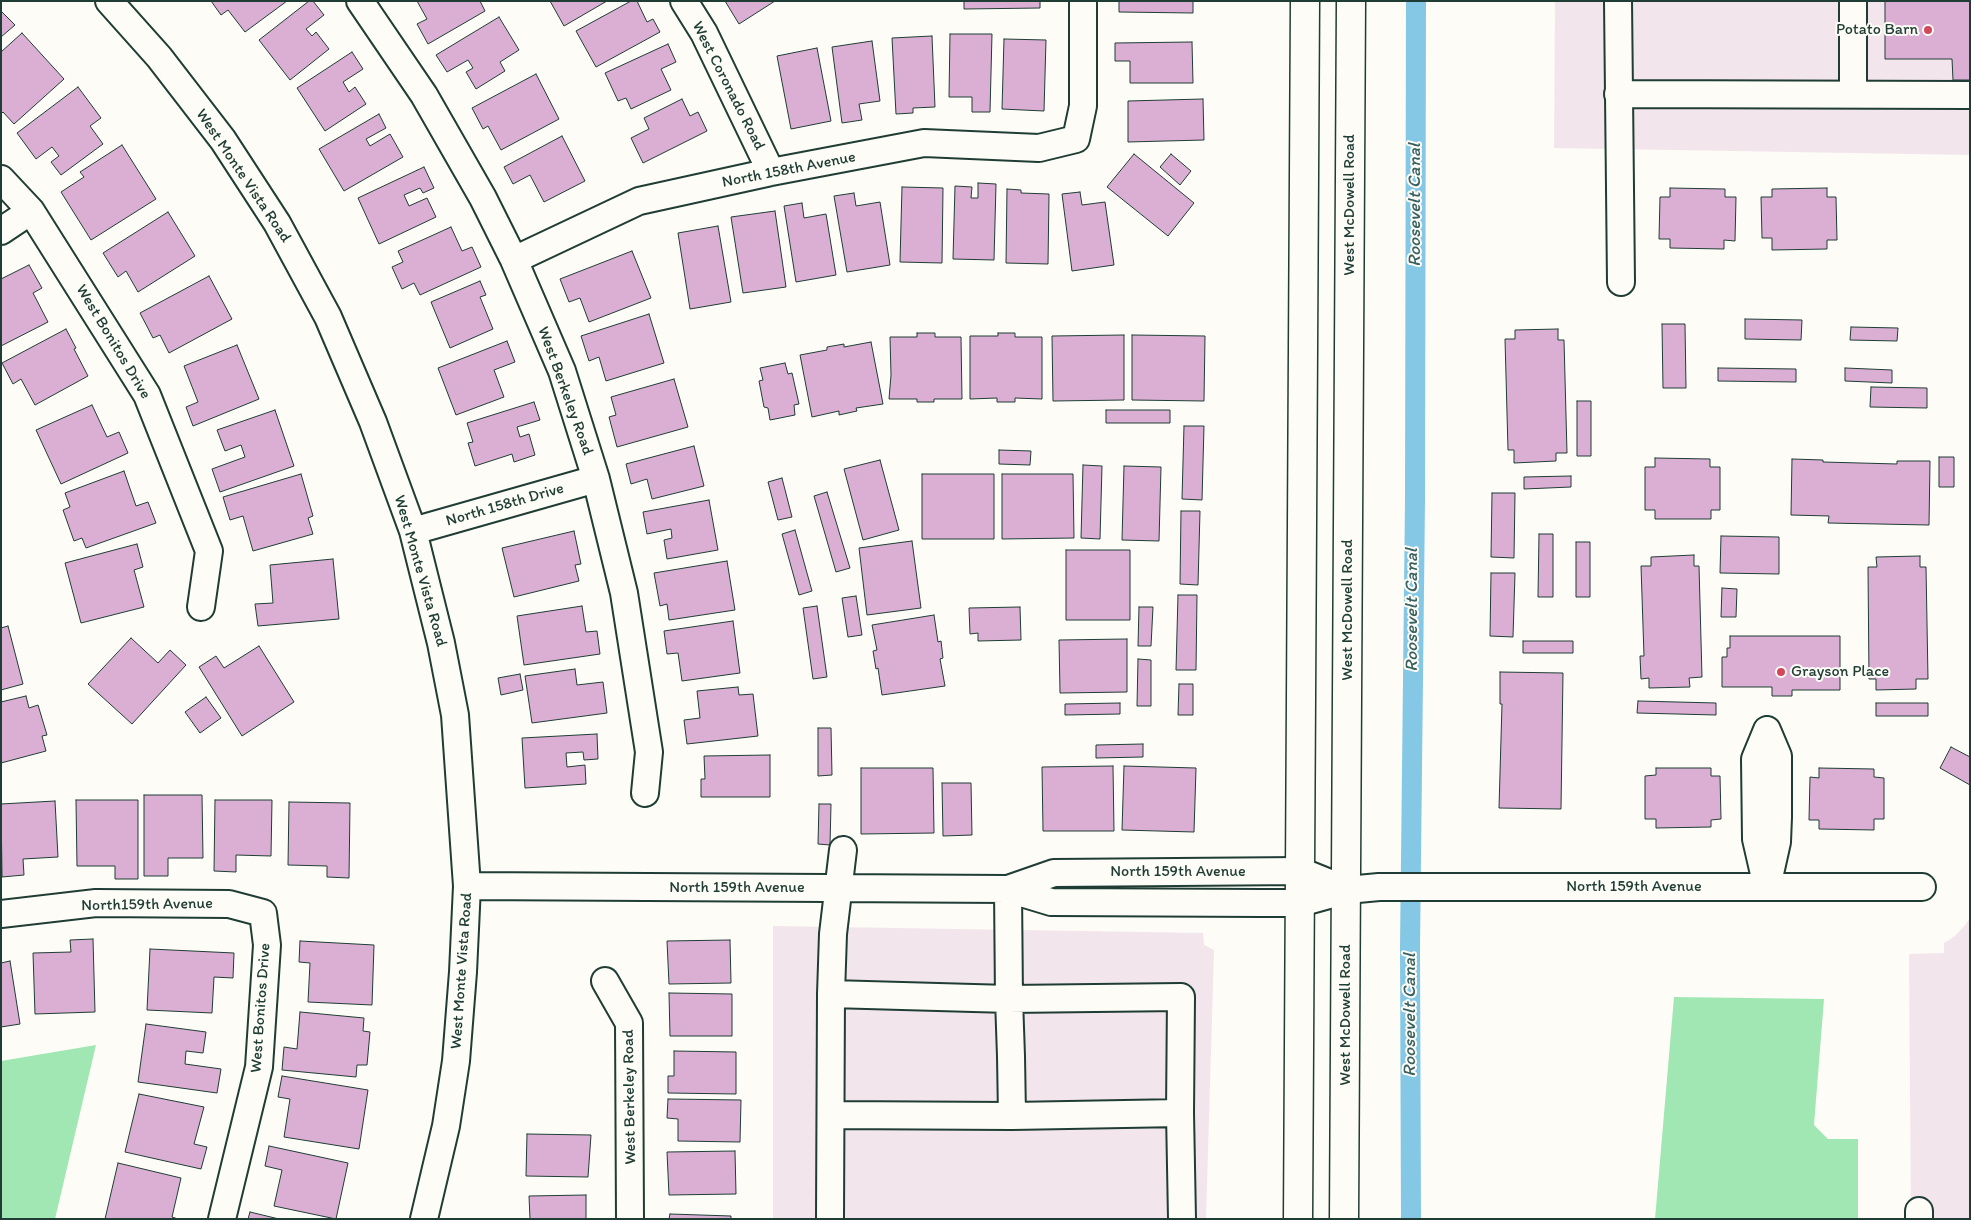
<!DOCTYPE html>
<style>
body{margin:0}
#map{position:relative;width:1971px;height:1220px;overflow:hidden;background:#fdfcf7;font-family:Itim,sans-serif}
canvas{display:block}
.frame{position:absolute;inset:0;border:2px solid #1f3d34;pointer-events:none}
</style>
<div id="map">
<canvas width="1971" height="1220"></canvas>
<div class="frame"></div>
</div>
<script>
const ctx = document.querySelector('canvas').getContext('2d');
ctx.lineJoin = 'round';
function paint(path, color) { ctx.fillStyle = color; ctx.fill(path, 'evenodd'); }
const poly = rows => new Path2D(rows.map(r => 'M' + r).join(''));
function trace(path, color, width, dash) { ctx.strokeStyle = color; ctx.lineWidth = width; ctx.lineCap = dash ? 'butt' : 'round'; ctx.setLineDash(dash || []); ctx.stroke(path); }
function write(font, color, halo, rows, align = 'center') {
  ctx.font = font + ' Itim,sans-serif'; ctx.lineWidth = 4; ctx.setLineDash([]); ctx.textBaseline = 'middle'; ctx.strokeStyle = halo; ctx.fillStyle = color; for (const [text, x, y, turn = 0] of rows) {
    ctx.save(); ctx.translate(x, y); ctx.rotate((+turn || 0) * Math.PI / 180); ctx.textAlign = isNaN(turn) ? turn : align; if (halo) ctx.strokeText(text, 0, 0); ctx.fillText(text, 0, 0); ctx.restore();
  }
}
const built = poly([
 [1555,1,1970,1,1970,155,1554,148],
 [1970,918,1970,1219,1911,1219,1909,954,1944,953,1944,943,1955,936,1966,924],
 [773,926,1203,933,1204,945,1214,950,1206,1219,773,1219]
]);
const green = poly([
 [1674,997,1824,999,1814,1125,1828,1139,1858,1139,1858,1219,1655,1219],
 [96,1045,55,1219,1,1219,1,1061]
]);
const canal = poly([
 [1411,1219,1410,948,1415,500,1416,1]
]);
const building = poly([
 [211,1,287,1,245,32,228,10,221,15,211,1],
 [309,1,313,1,324,15,306,29,312,36,316,32,329,49,290,80,259,40,309,1],
 [417,1,480,1,485,11,428,44,417,24,427,19,417,1],
 [550,1,607,1,564,26,550,1],
 [631,1,637,1,647,22,653,19,660,32,596,67,576,31,631,1],
 [725,1,775,1,739,24,725,1],
 [964,1,1040,1,1040,8,964,9,964,1],
 [1119,1,1193,1,1193,13,1119,12,1119,1],
 [1885,1,1970,1,1970,80,1953,80,1952,59,1885,59,1885,1],
 [1,11,15,25,1,37,1,11],
 [499,17,519,50,500,62,505,71,476,89,466,72,473,68,468,60,447,72,436,55,499,17],
 [22,33,64,79,14,124,3,112,1,114,1,52,22,33],
 [950,34,992,34,990,112,972,112,972,97,949,97,950,34],
 [932,36,935,107,913,108,913,113,896,114,892,38,932,36],
 [1004,39,1046,40,1044,111,1002,109,1004,39],
 [872,41,880,101,859,104,862,120,842,123,832,47,872,41],
 [1192,42,1193,83,1130,83,1130,61,1115,61,1115,43,1192,42],
 [668,44,676,62,661,69,671,90,631,109,626,98,618,101,605,73,668,44],
 [817,48,831,121,791,129,777,56,817,48],
 [352,52,363,69,343,82,349,92,355,87,366,104,325,131,297,88,352,52],
 [536,74,559,119,501,150,488,126,483,129,472,108,536,74],
 [78,87,101,118,90,126,103,144,61,175,51,162,59,156,52,147,36,159,17,133,78,87],
 [682,99,690,116,698,112,707,131,643,163,631,138,649,129,644,118,682,99],
 [1203,99,1204,140,1128,142,1128,101,1203,99],
 [379,114,386,128,366,139,370,146,390,134,403,157,344,191,319,149,379,114],
 [562,136,585,181,544,202,530,175,513,184,504,167,562,136],
 [122,145,156,199,91,240,61,192,84,177,80,172,122,145],
 [1134,154,1194,203,1168,236,1107,187,1134,154],
 [1171,154,1191,171,1180,185,1160,167,1171,154],
 [424,167,434,188,423,193,420,188,404,195,409,206,427,198,436,217,379,244,358,198,424,167],
 [978,183,996,184,994,260,953,259,955,186,972,187,971,198,978,198,978,183],
 [902,187,943,188,942,263,900,262,902,187],
 [1670,188,1725,189,1725,197,1736,197,1735,241,1724,240,1724,249,1670,248,1670,239,1659,239,1660,197,1670,197,1670,188],
 [1827,188,1827,197,1836,197,1837,240,1827,240,1827,249,1772,250,1772,238,1762,238,1761,197,1772,197,1772,189,1827,188],
 [1007,189,1021,190,1021,193,1049,194,1048,264,1006,263,1007,189],
 [1080,192,1082,205,1105,202,1114,265,1072,271,1062,194,1080,192],
 [854,193,856,206,880,202,890,265,847,272,834,196,854,193],
 [802,203,804,218,826,214,836,275,796,282,784,206,802,203],
 [775,211,786,287,743,293,731,217,775,211],
 [168,212,195,256,138,292,126,271,118,277,103,253,168,212],
 [718,226,731,302,690,309,678,233,718,226],
 [451,227,462,251,472,247,481,267,420,295,414,283,402,289,392,267,403,262,398,251,451,227],
 [632,251,651,298,589,322,580,298,569,302,560,279,632,251],
 [29,265,42,288,33,293,48,322,1,346,1,279,29,265],
 [209,276,232,319,169,353,160,335,153,338,140,313,209,276],
 [480,281,486,295,480,297,493,329,450,348,431,302,480,281],
 [649,314,664,363,606,381,599,357,589,361,581,336,649,314],
 [1745,319,1802,320,1801,340,1745,339,1745,319],
 [1662,324,1685,324,1686,388,1663,388,1662,324],
 [1851,327,1898,328,1897,341,1850,340,1851,327],
 [66,329,76,348,74,349,88,376,35,405,21,379,13,384,2,363,66,329],
 [1558,329,1558,340,1564,340,1567,453,1556,453,1556,461,1514,463,1514,450,1508,450,1505,339,1515,339,1515,330,1558,329],
 [917,333,935,333,935,337,961,337,962,399,934,399,934,402,917,402,917,399,889,399,891,375,890,337,917,337,917,333],
 [998,333,1015,333,1015,337,1042,337,1042,399,1015,398,1015,402,997,402,997,398,970,399,970,336,998,336,998,333],
 [1124,335,1124,400,1053,401,1052,336,1124,335],
 [1132,335,1205,336,1204,401,1132,400,1132,335],
 [507,341,515,362,494,370,504,397,456,415,438,368,507,341],
 [871,342,883,404,856,408,857,411,839,415,839,411,812,417,800,355,827,350,827,347,844,344,844,347,871,342],
 [237,345,259,399,193,426,186,407,198,402,184,366,237,345],
 [785,363,788,374,792,373,799,404,794,405,795,415,770,420,768,408,764,407,759,381,763,380,760,368,785,363],
 [1718,368,1796,369,1796,382,1718,381,1718,368],
 [1845,368,1892,370,1892,383,1845,381,1845,368],
 [674,379,688,427,617,447,609,417,616,415,611,397,674,379],
 [1871,387,1927,388,1927,408,1870,407,1871,387],
 [1577,401,1591,401,1591,456,1577,456,1577,401],
 [534,402,540,420,517,427,520,437,529,434,535,455,514,462,512,454,475,466,468,443,473,442,467,423,534,402],
 [92,405,107,437,119,432,128,453,61,484,36,430,92,405],
 [275,410,294,466,220,492,212,469,245,457,241,445,225,451,217,430,275,410],
 [1106,410,1170,410,1170,423,1106,423,1106,410],
 [1184,426,1204,426,1202,500,1182,499,1184,426],
 [694,446,704,486,652,499,647,479,631,484,626,464,694,446],
 [999,450,1031,451,1030,465,999,464,999,450],
 [1939,457,1954,457,1954,487,1939,487,1939,457],
 [1655,458,1710,459,1710,467,1720,467,1720,510,1711,510,1711,519,1655,519,1655,510,1645,510,1645,467,1655,467,1655,458],
 [1792,459,1823,460,1823,462,1897,464,1897,461,1930,461,1929,525,1828,523,1829,516,1791,515,1792,459],
 [880,460,899,530,863,540,844,469,880,460],
 [1083,465,1102,466,1100,539,1081,538,1083,465],
 [1124,466,1161,467,1159,541,1122,540,1124,466],
 [124,471,136,506,148,502,156,523,86,548,82,538,74,541,63,510,70,507,65,493,124,471],
 [301,474,313,516,308,518,313,534,253,551,243,516,230,520,223,497,301,474],
 [922,474,994,474,994,539,922,539,922,474],
 [1002,474,1073,474,1074,538,1002,539,1002,474],
 [1571,476,1571,487,1524,489,1524,477,1571,476],
 [782,478,792,517,778,520,768,482,782,478],
 [827,492,850,568,836,572,814,496,827,492],
 [1492,493,1515,493,1514,558,1491,557,1492,493],
 [709,500,718,550,667,559,664,540,672,538,671,529,647,534,643,512,709,500],
 [1181,511,1200,511,1198,585,1180,584,1181,511],
 [795,530,812,591,799,595,782,534,795,530],
 [574,531,581,564,575,565,579,581,514,597,502,548,574,531],
 [1539,534,1553,534,1553,597,1538,597,1539,534],
 [1721,536,1779,537,1779,574,1720,573,1721,536],
 [912,541,921,608,867,615,859,548,912,541],
 [1576,542,1590,542,1590,597,1576,597,1576,542],
 [137,544,143,567,134,570,144,607,81,623,65,563,137,544],
 [1066,550,1130,550,1130,620,1066,620,1066,550],
 [1694,555,1694,566,1699,566,1702,677,1689,678,1690,687,1649,688,1649,678,1641,679,1640,656,1644,656,1641,566,1651,566,1651,557,1694,555],
 [1920,556,1920,567,1926,567,1928,679,1916,679,1916,689,1876,690,1876,679,1869,679,1868,567,1877,567,1876,557,1920,556],
 [333,559,339,619,258,626,255,604,273,603,270,565,333,559],
 [727,561,735,610,669,620,667,604,660,606,654,573,727,561],
 [1491,573,1515,573,1513,637,1490,636,1491,573],
 [1722,588,1737,589,1736,617,1721,617,1722,588],
 [1178,595,1197,595,1196,670,1176,670,1178,595],
 [856,596,862,635,848,637,842,598,856,596],
 [582,606,586,632,597,631,600,654,524,665,517,616,582,606],
 [817,606,827,677,813,679,803,608,817,606],
 [1020,607,1021,640,978,641,978,633,970,634,969,608,1020,607],
 [1139,607,1153,607,1151,646,1138,646,1139,607],
 [934,615,938,642,941,641,943,658,940,659,945,686,882,695,878,668,876,669,873,651,877,650,872,625,934,615],
 [733,621,740,673,682,681,678,653,667,654,664,631,733,621],
 [8,626,23,684,1,690,1,628,8,626],
 [1730,636,1840,636,1840,690,1792,690,1792,696,1772,696,1772,687,1722,687,1722,657,1727,657,1727,648,1730,648,1730,636],
 [131,638,158,663,170,650,186,665,132,724,88,684,131,638],
 [1127,639,1127,692,1060,693,1059,640,1127,639],
 [1523,641,1573,641,1573,653,1523,653,1523,641],
 [259,646,294,702,242,736,199,667,216,656,224,668,259,646],
 [1138,659,1151,660,1151,706,1137,706,1138,659],
 [575,669,577,685,603,682,607,713,532,723,525,676,575,669],
 [1500,672,1563,673,1561,809,1499,808,1502,704,1500,704,1500,672],
 [520,674,523,690,501,695,498,678,520,674],
 [1179,684,1193,684,1193,715,1178,715,1179,684],
 [738,687,739,695,753,694,758,736,687,744,684,720,700,718,697,691,738,687],
 [26,696,29,708,38,705,47,735,42,736,46,751,1,763,1,702,26,696],
 [206,697,221,718,200,733,185,712,206,697],
 [1638,701,1716,703,1716,715,1637,713,1638,701],
 [1120,703,1120,714,1065,715,1065,704,1120,703],
 [1876,703,1928,703,1928,716,1876,716,1876,703],
 [818,728,831,728,832,775,818,776,818,728],
 [597,734,598,759,584,760,583,752,566,753,567,767,585,765,586,784,525,788,522,738,597,734],
 [1143,744,1143,757,1096,758,1096,745,1143,744],
 [1951,747,1970,757,1970,785,1940,768,1951,747],
 [770,755,770,797,701,797,701,779,705,779,704,756,770,755],
 [1113,766,1114,831,1043,831,1042,767,1113,766],
 [1124,766,1196,768,1194,832,1122,830,1124,766],
 [861,768,933,768,934,833,861,834,861,768],
 [1656,768,1711,768,1711,776,1720,776,1721,819,1711,820,1711,827,1656,828,1656,819,1645,819,1645,776,1656,775,1656,768],
 [1819,768,1874,769,1874,777,1884,778,1884,819,1874,819,1874,830,1819,829,1819,820,1809,820,1810,777,1819,778,1819,768],
 [942,783,971,783,972,835,943,836,942,783],
 [144,795,202,795,203,858,168,858,168,876,144,876,144,795],
 [76,800,138,800,138,879,115,879,115,866,77,866,76,800],
 [215,800,272,800,271,856,236,855,236,872,214,871,215,800],
 [55,801,58,857,23,859,24,875,2,877,1,804,55,801],
 [289,802,350,803,349,878,327,877,327,866,288,865,289,802],
 [819,804,831,804,830,845,818,844,819,804],
 [93,939,95,1012,35,1014,33,953,71,952,70,940,93,939],
 [730,940,731,983,669,984,667,941,730,940],
 [300,941,374,945,372,1005,308,1002,310,963,299,962,300,941],
 [150,949,234,953,233,978,214,977,212,1013,147,1010,150,949],
 [10,961,20,1024,1,1027,1,963,10,961],
 [669,993,732,994,732,1036,670,1036,669,993],
 [300,1012,364,1018,363,1031,370,1032,367,1065,357,1065,356,1077,282,1070,284,1047,297,1049,300,1012],
 [146,1024,206,1032,203,1053,186,1051,185,1064,221,1069,217,1093,138,1082,146,1024],
 [674,1051,736,1052,736,1094,668,1093,668,1076,674,1076,674,1051],
 [282,1076,368,1090,359,1149,284,1137,290,1099,278,1097,282,1076],
 [139,1094,204,1107,194,1144,207,1147,201,1169,125,1152,139,1094],
 [668,1099,741,1100,740,1142,678,1141,678,1119,667,1118,668,1099],
 [527,1134,591,1135,588,1177,526,1176,527,1134],
 [269,1146,348,1163,336,1219,274,1206,282,1170,265,1166,269,1146],
 [735,1151,736,1194,669,1195,667,1152,735,1151],
 [118,1163,181,1178,172,1217,178,1219,105,1219,118,1163],
 [586,1195,586,1219,530,1219,529,1196,586,1195],
 [250,1212,279,1219,248,1219,250,1212],
 [670,1214,731,1216,731,1219,669,1219,670,1214]
]);
const minor = poly([
 [109,1,159,57,223,140,277,223,328,317,373,422,413,531,441,643,455,715,467,886,463,972,456,1061,446,1126,424,1219],
 [360,1,424,95,483,198,514,260,562,371,596,479,624,593,649,752,645,793],
 [684,1,704,33,771,172],
 [1618,1,1621,282],
 [1853,1,1853,94],
 [1618,94,1970,95],
 [1,179,31,211,147,395,209,551,201,607],
 [1,231,31,211],
 [514,260,639,201,771,172,924,143,1039,148,1076,139,1083,106,1083,1],
 [413,531,596,479],
 [1767,730,1778,756,1778,817,1777,842,1767,887,1756,839,1755,759,1767,730],
 [843,850,833,934,831,994,1009,999,1181,997,1180,1113,1012,1116,1011,1056,1009,999,1008,889],
 [467,886,1008,889,1051,902,1263,903,1300,903,1347,890,1379,887,1922,887],
 [1008,889,1054,873,1300,871,1347,890],
 [1,914,96,903,229,904,263,913,267,945,259,1067,222,1219],
 [605,981,629,1023,630,1219],
 [1180,1113,1182,1219],
 [831,1115,1012,1116],
 [1919,1211,1919,1219],
 [830,1219,831,994]
]);
const major = poly([
 [1298,1219,1305,1],
 [1344,1219,1351,1]
]);
const markers = [
 [1928,30,5,"#d1495b"],
 [1781,672,5,"#d1495b"]
];
const poiNames = [
 ["Potato Barn",1918,30],
 ["Grayson Place",1791,672,"left"]
];
const streetNames = [
 ["West Coronado Road",728,86,63],
 ["North 158th Avenue",789,170,-11],
 ["West Monte Vista Road",243,176,56],
 ["West McDowell Road",1350,205,-90],
 ["West Bonitos Drive",113,342,59],
 ["West Berkeley Road",565,391,70],
 ["North 158th Drive",505,505,-16],
 ["West Monte Vista Road",420,571,74],
 ["West McDowell Road",1348,610,-90],
 ["North 159th Avenue",1178,872],
 ["North 159th Avenue",1634,887],
 ["North 159th Avenue",737,888],
 ["North159th Avenue",147,905,-1],
 ["West Monte Vista Road",462,971,-86],
 ["West Bonitos Drive",261,1008,-86],
 ["West McDowell Road",1346,1015,-90],
 ["West Berkeley Road",630,1097,-91]
];
const waterNames = [
 ["Roosevelt Canal",1415,205,-90],
 ["Roosevelt Canal",1412,610,-90],
 ["Roosevelt Canal",1410,1015,-90]
];
paint(built, '#f3e5ec');
paint(green, '#a1e7b4');
trace(canal, '#84c8e5', 20);
paint(building, '#dbafd4');
trace(building, '#1f3d34', 1);
trace(minor, '#1f3d34', 30);
trace(major, '#1f3d34', 31);
trace(minor, '#fdfcf7', 26);
trace(major, '#fdfcf7', 28);
for (const [x, y, r, color] of markers) { const dot = new Path2D(); dot.arc(x, y, r, 0, 2 * Math.PI); ctx.fillStyle = color; ctx.fill(dot); trace(dot, '#fdfcf7', 2); }
write('16px', '#1f3d34', '#fdfcf7', poiNames, 'right');
write('16px', '#1f3d34', '#fdfcf7', streetNames);
write('italic 18px', '#386060', '#fdfcf7', waterNames);
</script>
